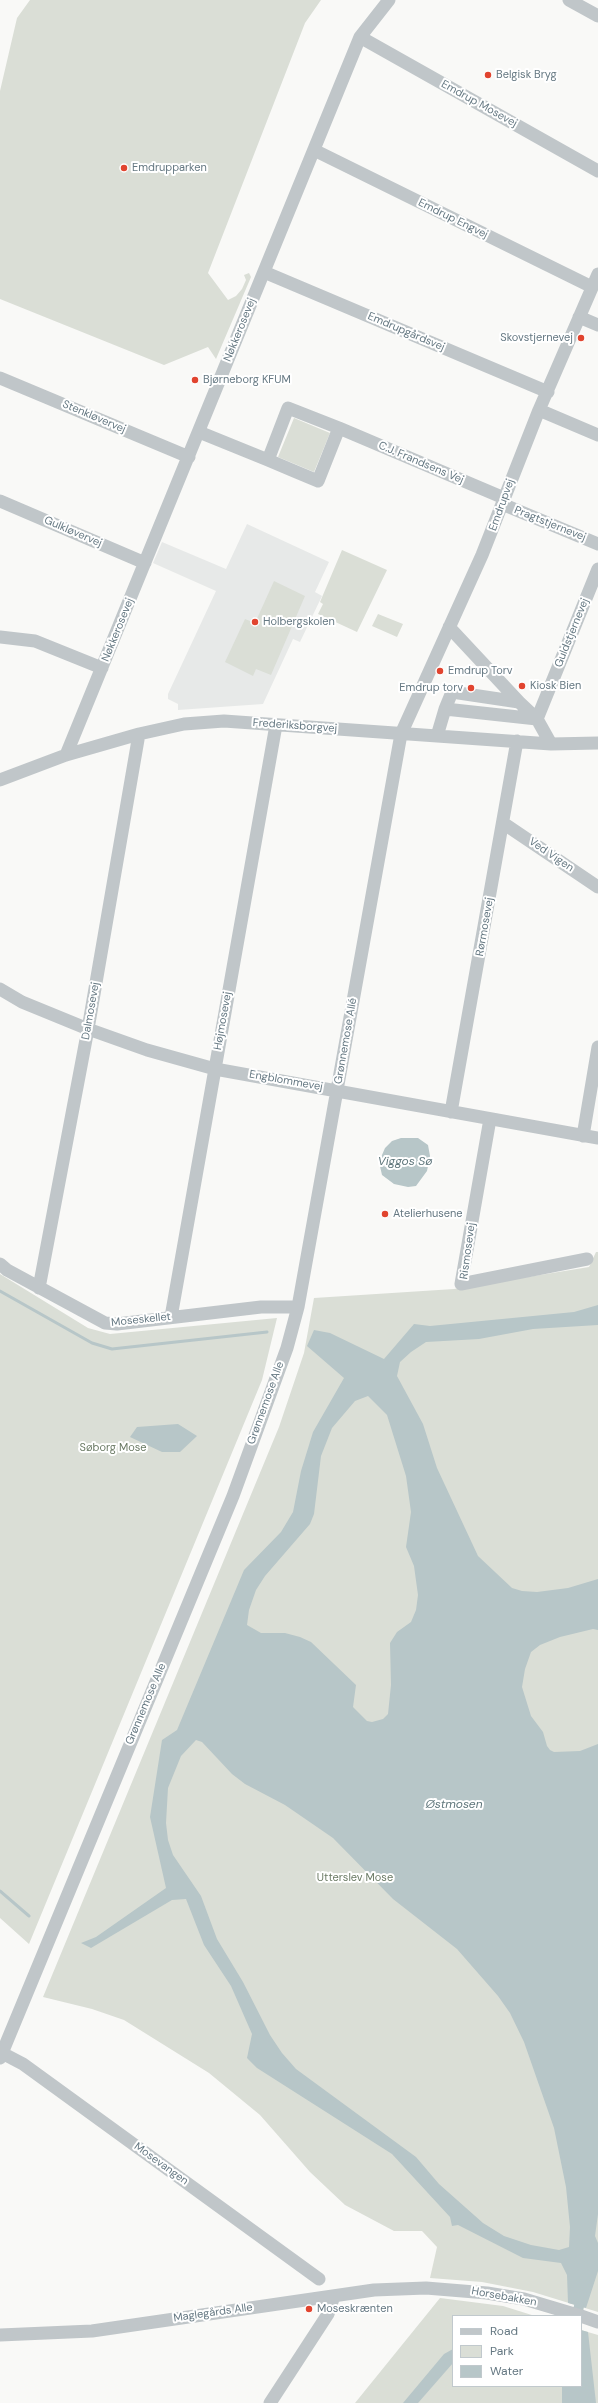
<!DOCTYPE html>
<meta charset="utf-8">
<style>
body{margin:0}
#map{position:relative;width:598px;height:2403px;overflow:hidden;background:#f9f9f7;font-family:"DM Sans",sans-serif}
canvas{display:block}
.legend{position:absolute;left:452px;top:2315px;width:130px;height:72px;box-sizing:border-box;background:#fff;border:1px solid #c1c9cd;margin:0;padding:5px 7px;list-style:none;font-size:12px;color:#657882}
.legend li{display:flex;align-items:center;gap:8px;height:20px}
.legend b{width:20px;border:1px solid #c1c9cd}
</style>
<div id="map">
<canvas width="598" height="2403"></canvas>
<ul class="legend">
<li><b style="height:5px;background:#c0c6c9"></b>Road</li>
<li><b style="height:11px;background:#daded6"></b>Park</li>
<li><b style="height:11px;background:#b7c6c8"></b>Water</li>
</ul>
</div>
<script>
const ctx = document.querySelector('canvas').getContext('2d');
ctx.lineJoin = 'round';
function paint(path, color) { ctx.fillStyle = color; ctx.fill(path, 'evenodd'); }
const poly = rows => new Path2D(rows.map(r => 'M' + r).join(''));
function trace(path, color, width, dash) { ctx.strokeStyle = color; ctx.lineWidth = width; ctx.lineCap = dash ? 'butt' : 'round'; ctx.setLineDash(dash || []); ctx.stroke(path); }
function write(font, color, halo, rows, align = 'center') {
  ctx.font = font + ' "DM Sans",sans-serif'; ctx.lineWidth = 4; ctx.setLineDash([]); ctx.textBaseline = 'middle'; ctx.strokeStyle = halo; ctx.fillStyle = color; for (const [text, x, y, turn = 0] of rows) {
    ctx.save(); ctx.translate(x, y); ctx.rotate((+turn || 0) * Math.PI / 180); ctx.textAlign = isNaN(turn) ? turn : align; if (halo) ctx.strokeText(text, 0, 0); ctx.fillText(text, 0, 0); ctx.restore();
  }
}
const built = poly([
 [247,524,329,562,315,592,322,596,300,642,293,639,263,704,178,710,178,704,168,699,168,694,216,591,153,563,162,542,226,569]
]);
const green = poly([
 [30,0,321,0,305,23,208,273,228,300,236,296,242,289,246,280,244,275,249,273,251,277,216,359,208,347,164,365,0,299,0,91,17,18],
 [294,418,330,433,314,472,278,457],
 [342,550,387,570,357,632,318,614,323,604,320,602],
 [274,581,305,596,271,675,256,669,253,676,225,662,245,619,255,623],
 [378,614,403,624,397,637,372,626],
 [596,1252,598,1252,598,2312,533,2292,482,2282,430,2278,437,2247,422,2231,394,2231,345,2205,310,2172,260,2115,209,2073,124,2020,92,2009,43,1997,279,1427,304,1353,314,1298,454,1289,589,1267],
 [0,1274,88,1328,110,1334,277,1318,262,1380,29,1944,0,1918],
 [440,2298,503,2306,535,2316,453,2316,453,2386,581,2386,581,2330,598,2335,598,2403,355,2403]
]);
const water = poly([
 [401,1138,418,1138,428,1145,430,1156,427,1171,416,1186,408,1187,394,1184,382,1175,379,1162,385,1148,392,1141],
 [598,1305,598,1325,533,1329,479,1339,426,1342,411,1352,400,1362,397,1376,423,1424,437,1468,478,1556,512,1588,522,1591,537,1592,568,1588,598,1579,598,1630,593,1629,560,1637,540,1645,531,1652,525,1669,522,1687,531,1716,543,1732,547,1746,550,1750,554,1752,580,1751,598,1744,598,2214,595,2236,598,2243,598,2271,586,2308,568,2303,567,2275,561,2263,523,2258,458,2225,452,2226,450,2217,392,2154,257,2068,247,2058,252,2034,231,1986,204,1945,186,1899,172,1900,91,1948,81,1943,96,1937,166,1888,150,1817,162,1740,177,1730,244,1570,281,1532,293,1512,301,1471,313,1432,344,1378,307,1346,314,1330,330,1333,384,1359,414,1324,430,1326,574,1312],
 [368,1396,387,1415,406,1476,411,1512,406,1547,414,1566,418,1595,416,1610,411,1622,397,1632,390,1643,391,1685,388,1714,383,1719,372,1722,367,1721,353,1707,356,1685,311,1642,300,1637,285,1633,261,1633,247,1625,249,1610,256,1590,265,1576,310,1524,314,1514,321,1456,332,1428,355,1401],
 [196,1740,202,1742,232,1774,245,1784,285,1805,333,1838,393,1899,457,1949,498,1996,510,2013,524,2042,554,2128,566,2187,570,2227,569,2247,559,2250,531,2245,504,2236,483,2223,439,2184,416,2157,296,2069,282,2053,270,2035,243,1982,217,1939,201,1896,173,1855,168,1840,166,1823,168,1788,181,1756],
 [178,1424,197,1436,180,1452,162,1452,130,1437,137,1427],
 [581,2330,588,2332,596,2403,562,2403,562,2386,581,2386],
 [453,2349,453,2363,418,2403,403,2403,444,2354]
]);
const stream = poly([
 [0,1291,92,1343,112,1349,267,1332],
 [0,1891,29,1916]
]);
const canal = poly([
 [577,2316,579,2306]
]);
const minor = poly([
 [569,0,598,16],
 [360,37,598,171],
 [314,150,592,287],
 [264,272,548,392],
 [579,317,598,325],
 [0,378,189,457],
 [539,410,598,435],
 [339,428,504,498],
 [199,432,268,460,294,471,318,481,339,428,288,408,268,460],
 [0,501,145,563],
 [502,504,598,544],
 [449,627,519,702],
 [0,637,35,641,102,668],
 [445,709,452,692,519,702,537,719,551,744],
 [537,719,598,569],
 [437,736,445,709,537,719],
 [66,755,360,37,389,0],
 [0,780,66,755,139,734,184,724,224,721,551,744,598,743],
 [503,823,598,887],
 [0,989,22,1002,88,1029,147,1050,215,1069,598,1138],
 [451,1112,517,741],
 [490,1119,461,1284,587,1259],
 [583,1136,598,1047],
 [0,1264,7,1270,105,1323,117,1324,261,1307,298,1307],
 [39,1288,88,1029,139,734],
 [171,1317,276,725],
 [0,2052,23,2064,319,2279],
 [0,2058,233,1496,287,1348,298,1307,401,734,482,555,539,410,598,274],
 [581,2316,598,2322],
 [0,2335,92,2331,374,2290,426,2288,487,2293,524,2299,581,2316],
 [270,2403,328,2314,334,2296]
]);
const markers = [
 [488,75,4,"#e1442f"],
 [124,168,4,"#e1442f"],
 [581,338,4,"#e1442f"],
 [195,380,4,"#e1442f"],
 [255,622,4,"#e1442f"],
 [440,671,4,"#e1442f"],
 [522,686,4,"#e1442f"],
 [471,688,4,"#e1442f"],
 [385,1214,4,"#e1442f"],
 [309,2309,4,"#e1442f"]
];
const poiNames = [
 ["Belgisk Bryg",496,75],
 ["Emdrupparken",132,168],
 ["Skovstjernevej",573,338,"right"],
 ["Bjørneborg KFUM",203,380],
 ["Holbergskolen",263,622],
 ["Emdrup Torv",448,671],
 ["Kiosk Bien",530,686],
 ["Emdrup torv",463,688,"right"],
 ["Atelierhusene",393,1214],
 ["Moseskrænten",317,2309]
];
const streetNames = [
 ["Emdrup Mosevej",479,104,29],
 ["Emdrup Engvej",453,219,26],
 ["Nøkkerosevej",240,330,-68],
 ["Emdrupgårdsvej",406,332,23],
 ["Stenkløvervej",94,417,23],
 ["C.J. Frandsens Vej",421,463,23],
 ["Emdrupvej",502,505,-70],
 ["Pragtstjernevej",550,524,22],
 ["Gulkløvervej",73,532,23],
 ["Nøkkerosevej",118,630,-68],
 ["Guldstjernevej",572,633,-68],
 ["Frederiksborgvej",295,726,4],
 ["Ved Vigen",551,855,34],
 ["Rørmosevej",485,927,-80],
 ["Dalmosevej",91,1011,-80],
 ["Højmosevej",223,1021,-80],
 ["Grønnemose Allé",346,1041,-80],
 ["Engblommevej",286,1081,10],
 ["Rismosevej",468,1251,-82],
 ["Moseskellet",141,1320,-6],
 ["Grønnemose Alle",266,1403,-70],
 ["Grønnemose Alle",146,1704,-67],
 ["Mosevangen",161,2164,36],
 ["Horsebakken",504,2297,10],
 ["Maglegårds Alle",213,2313,-8]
];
const parkNames = [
 ["Søborg Mose",113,1448],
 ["Utterslev Mose",355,1878]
];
const waterNames = [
 ["Viggos Sø",405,1162],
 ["Østmosen",454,1805]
];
paint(built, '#e7e9e8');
paint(green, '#daded6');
paint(water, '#b7c6c8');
trace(stream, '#b7c6c8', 3);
trace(canal, '#b7c6c8', 10);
trace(minor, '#c0c6c9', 13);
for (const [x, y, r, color] of markers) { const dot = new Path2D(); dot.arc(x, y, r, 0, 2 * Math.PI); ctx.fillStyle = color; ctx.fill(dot); trace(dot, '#fff', 1.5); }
write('11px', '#657882', '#fff', poiNames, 'left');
write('11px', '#657882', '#fff', streetNames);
write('11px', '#6a7a64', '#fff', parkNames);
write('italic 12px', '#60777c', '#fff', waterNames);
</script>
